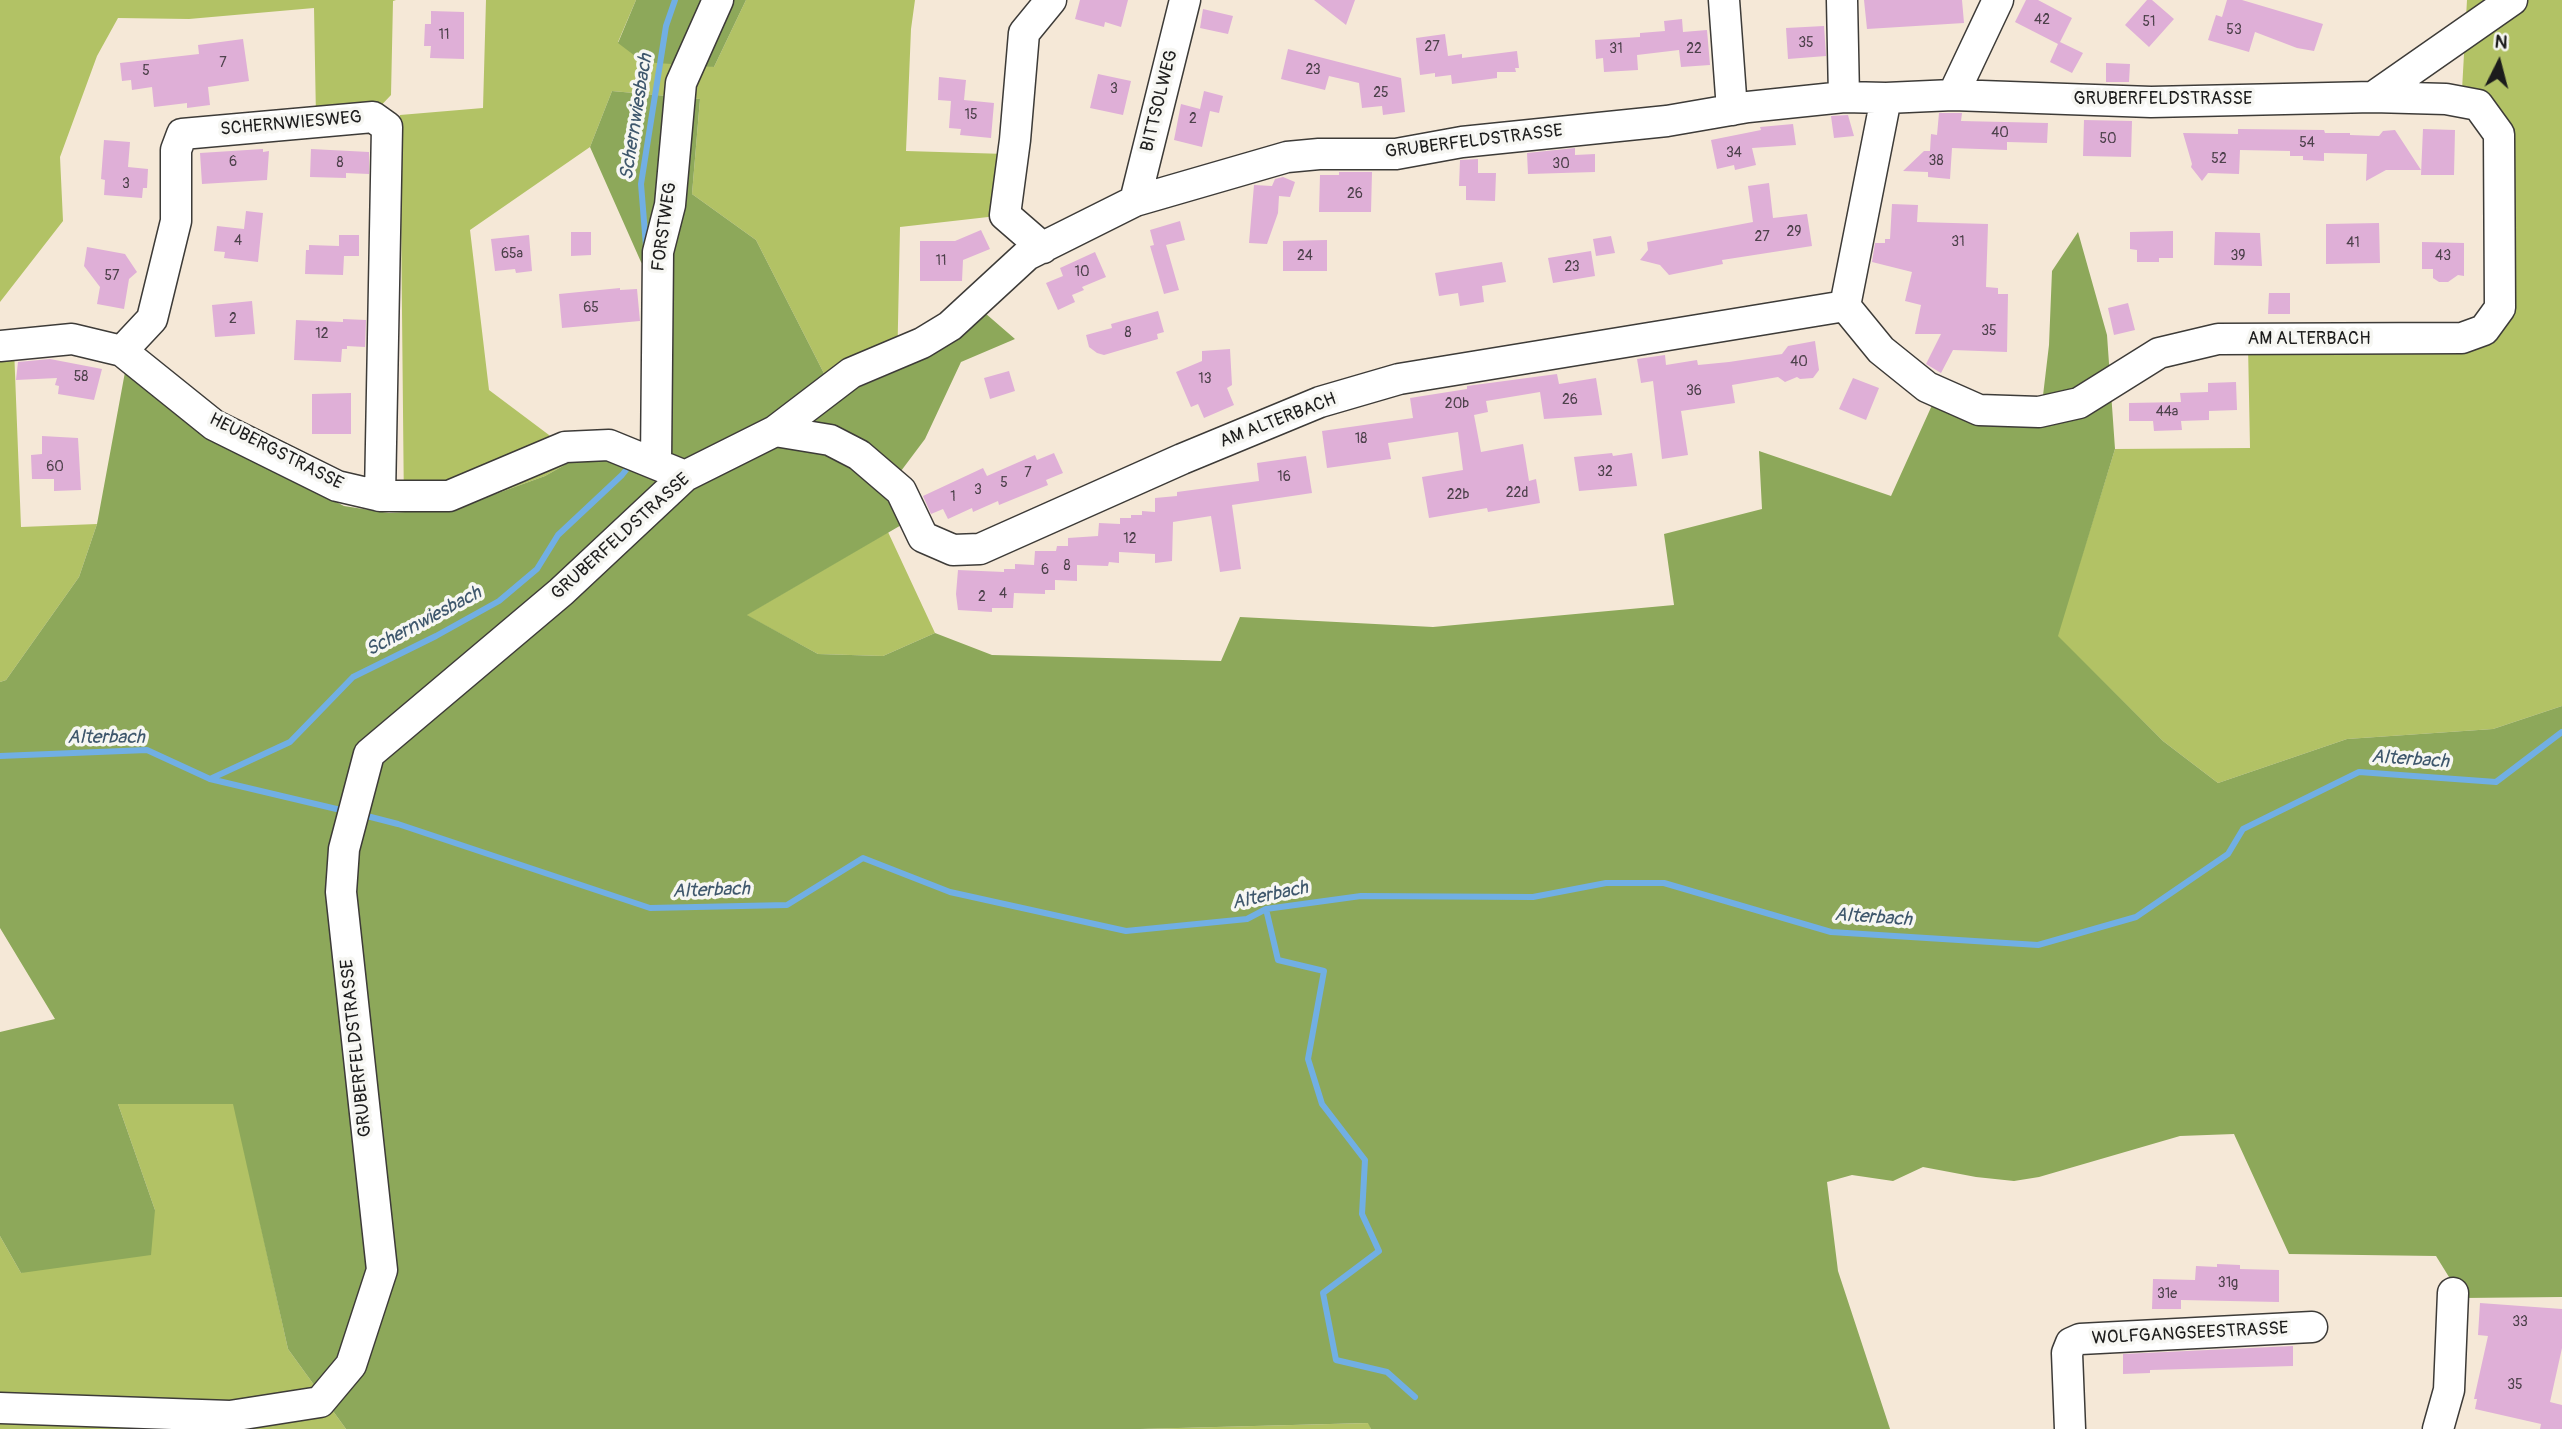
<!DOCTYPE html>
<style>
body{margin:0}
#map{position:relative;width:2562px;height:1429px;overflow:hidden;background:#f5e8d7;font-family:Pangolin,sans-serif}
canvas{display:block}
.north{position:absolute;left:2464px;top:28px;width:70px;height:70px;-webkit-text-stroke:5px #f6f6f2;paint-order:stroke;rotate:6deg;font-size:19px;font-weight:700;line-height:28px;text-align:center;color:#1c1c1c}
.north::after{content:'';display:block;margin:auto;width:24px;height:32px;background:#1c1c1c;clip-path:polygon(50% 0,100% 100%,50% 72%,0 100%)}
</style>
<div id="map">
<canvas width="2562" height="1429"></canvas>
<div class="north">N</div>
</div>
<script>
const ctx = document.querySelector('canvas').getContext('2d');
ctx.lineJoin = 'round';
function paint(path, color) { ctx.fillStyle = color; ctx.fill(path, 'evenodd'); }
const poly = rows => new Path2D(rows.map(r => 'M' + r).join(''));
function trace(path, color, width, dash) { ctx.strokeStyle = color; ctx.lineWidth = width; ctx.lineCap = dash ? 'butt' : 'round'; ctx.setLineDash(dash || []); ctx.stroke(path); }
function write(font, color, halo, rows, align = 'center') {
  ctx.font = font + ' Pangolin,sans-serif'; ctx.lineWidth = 7; ctx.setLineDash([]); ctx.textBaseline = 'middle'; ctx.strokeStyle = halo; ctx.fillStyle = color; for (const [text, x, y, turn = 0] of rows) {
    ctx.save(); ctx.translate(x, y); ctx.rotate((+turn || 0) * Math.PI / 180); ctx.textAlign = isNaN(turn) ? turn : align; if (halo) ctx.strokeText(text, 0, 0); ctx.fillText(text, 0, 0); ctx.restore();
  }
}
const green = poly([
 [0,0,396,0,393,1,391,95,374,113,316,118,314,8,189,19,118,18,97,56,60,157,63,221,0,302],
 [486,0,636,0,618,42,714,67,746,0,915,0,911,29,906,151,1006,154,997,216,900,227,897,371,836,397,756,240,692,194,700,99,612,91,590,147,470,230,489,390,549,435,570,462,545,476,454,509,404,510,400,115,483,108],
 [2467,0,2562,0,2562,706,2493,729,2347,739,2218,783,2163,741,2057,636,2115,449,2250,448,2248,345,2459,344,2497,304,2492,130,2461,108],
 [0,343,14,348,21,527,97,524,79,577,6,680,0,682],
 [888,532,935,633,883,656,818,654,746,615],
 [118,1104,234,1104,288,1349,346,1429,0,1429,0,1236,21,1273,155,1210],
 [1369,1423,1371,1429,1140,1429]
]);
const forest = poly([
 [636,0,746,0,714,67,643,62,618,43],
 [612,91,700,99,692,194,756,240,836,397,897,371,985,313,1015,339,961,362,925,439,886,491,903,524,747,615,818,654,883,656,935,633,992,655,1221,661,1240,617,1433,627,1674,605,1664,534,1762,509,1759,451,1891,496,1933,403,2042,404,2049,345,2052,271,2078,232,2107,335,2115,449,2058,636,2163,741,2218,783,2347,739,2493,729,2562,706,2562,1297,2462,1298,2436,1256,2289,1254,2234,1134,2180,1136,2039,1177,2014,1181,1976,1177,1923,1167,1893,1181,1852,1175,1827,1182,1838,1271,1890,1429,1371,1429,1368,1423,1140,1429,346,1429,288,1349,233,1104,118,1104,155,1210,151,1255,21,1273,0,1236,0,1032,55,1019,0,928,0,682,6,680,79,577,97,524,125,372,240,453,344,506,389,513,454,509,545,476,570,462,666,452,666,294,641,262,590,147]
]);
const stream = poly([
 [646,246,641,184,666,26,675,0],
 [0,756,147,750,210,779,345,811],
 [210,779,290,742,353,677,436,636,499,601,537,569,558,535,622,475,630,465],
 [363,815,398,824,650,908,787,905,863,858,950,892,1126,931,1247,919,1266,909,1361,896,1533,897,1606,883,1664,883,1831,932,2038,945,2136,917,2228,854,2243,829,2359,772,2496,782,2562,732],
 [1266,909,1278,960,1324,971,1308,1059,1322,1104,1365,1160,1362,1214,1379,1251,1323,1293,1336,1360,1387,1372,1415,1397]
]);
const building = poly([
 [1080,0,1128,0,1121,27,1105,22,1104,27,1075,19],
 [1314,0,1355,0,1346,25],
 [1864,0,1962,0,1964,23,1867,29],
 [2026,0,2038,0,2072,18,2060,42,2083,53,2072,73,2050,62,2058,44,2015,22],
 [2147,0,2152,0,2174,19,2149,47,2125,25],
 [2227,0,2242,0,2323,24,2314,51,2297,48,2255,32,2249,52,2208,40,2216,15,2222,17],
 [1203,9,1233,16,1228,34,1200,28],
 [431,11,464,12,464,59,430,58,431,46,424,46,425,24,431,24],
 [1682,19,1683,32,1707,30,1710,65,1681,67,1679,50,1637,55,1638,70,1604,72,1603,58,1596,59,1595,40,1640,37,1640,33,1665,31,1664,21],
 [1824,26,1826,56,1788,59,1786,28],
 [1445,34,1448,56,1462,54,1462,58,1517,51,1519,68,1515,68,1516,72,1497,72,1497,78,1452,84,1451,75,1435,77,1435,73,1420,75,1416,38],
 [243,39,249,81,208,87,210,105,187,108,187,103,154,107,152,87,132,90,131,80,122,81,120,63,199,54,198,45],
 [1288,49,1401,78,1405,112,1383,115,1382,106,1362,108,1359,83,1329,76,1325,90,1281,79],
 [2106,63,2130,64,2129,82,2106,82],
 [1098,74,1131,81,1123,115,1090,108],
 [939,77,966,80,964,100,994,103,991,138,960,135,961,129,949,128,951,101,938,100],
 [1204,91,1223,96,1219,113,1210,111,1202,147,1174,140,1181,104,1200,109],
 [1939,113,1962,113,1961,121,2048,123,2047,143,2007,142,2007,150,1952,148,1950,179,1928,177,1928,172,1903,171,1924,151,1930,151,1931,134,1937,135],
 [1848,115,1854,136,1834,138,1831,116],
 [2084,120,2132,121,2131,157,2083,156],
 [1793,124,1796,145,1752,148,1756,165,1735,170,1734,165,1717,169,1711,140,1761,130,1760,127],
 [2238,129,2324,130,2325,133,2350,133,2350,135,2379,136,2383,131,2395,130,2421,170,2386,170,2366,181,2367,154,2324,153,2324,161,2303,160,2303,156,2290,156,2290,151,2240,150,2239,174,2208,173,2202,181,2191,167,2192,164,2183,133,2238,134],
 [2423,129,2455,130,2454,175,2421,175],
 [104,140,130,142,128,167,148,169,147,188,143,188,142,198,104,195,105,180,101,179],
 [1575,148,1575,155,1595,154,1595,172,1528,174,1527,153],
 [263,149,263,152,269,151,267,180,202,184,200,153],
 [311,149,369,152,369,174,346,173,346,178,310,177],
 [1478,159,1478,173,1496,173,1495,201,1466,200,1466,186,1459,186,1460,160],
 [1339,172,1372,172,1371,212,1319,212,1320,175,1339,175],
 [1283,177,1295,182,1290,197,1279,196,1278,213,1267,244,1249,243,1254,185,1272,186,1275,179],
 [1769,183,1773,218,1807,214,1812,246,1722,260,1723,264,1669,275,1660,265,1640,260,1648,250,1647,242,1753,222,1748,186],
 [1892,204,1918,205,1917,222,1988,224,1986,287,1998,288,1998,294,2008,294,2007,352,1953,350,1941,373,1926,364,1941,334,1915,334,1921,305,1905,301,1912,272,1872,262,1875,243,1885,243,1885,239,1890,239],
 [246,211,263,213,258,262,224,258,225,252,214,251,217,226,244,229],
 [1180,221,1185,240,1166,245,1179,290,1164,294,1150,246,1154,245,1150,230],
 [2379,223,2380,263,2326,264,2326,224],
 [981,230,990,249,963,260,962,281,920,281,920,241,955,241],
 [2173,231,2173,258,2159,258,2159,262,2137,262,2137,250,2130,249,2130,232],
 [571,232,591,232,591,255,571,256],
 [2215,232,2260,233,2262,266,2214,265],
 [339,235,359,235,359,256,344,256,343,275,305,274,306,250,309,250,309,245,339,246],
 [529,235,532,271,516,273,515,269,495,271,491,239],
 [1611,236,1615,253,1596,256,1593,239],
 [1327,240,1327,271,1283,271,1283,241],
 [2422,242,2464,243,2464,276,2458,275,2448,282,2439,282,2433,278,2433,269,2422,269],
 [87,247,125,254,137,272,129,279,124,309,97,304,100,287,84,266],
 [1591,251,1595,276,1553,283,1548,258],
 [1095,252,1106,277,1082,287,1084,290,1072,295,1075,302,1058,310,1046,283,1063,276,1060,268],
 [1502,262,1506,282,1482,286,1484,302,1460,306,1458,293,1439,296,1435,273],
 [620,288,620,290,637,289,640,321,562,328,559,294],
 [2269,293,2290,293,2290,314,2268,314],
 [252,301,255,334,215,337,212,305],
 [2128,303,2135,330,2114,335,2108,308],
 [1158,311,1164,332,1157,334,1158,339,1104,355,1097,353,1089,347,1086,335,1112,328,1111,324],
 [343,319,366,320,365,347,347,346,347,349,342,349,341,362,294,360,296,320,343,322],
 [1815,341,1819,370,1813,378,1800,379,1797,377,1785,382,1778,377,1732,385,1735,403,1681,411,1688,455,1662,459,1653,381,1641,383,1637,359,1665,355,1666,365,1697,360,1698,365,1729,362,1782,354,1788,346],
 [1230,349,1232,385,1227,388,1234,405,1204,418,1198,404,1191,407,1176,372,1202,361,1202,351],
 [50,359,102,369,94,400,58,394,59,386,55,385,57,378,16,380,18,362],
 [1009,371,1015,391,990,399,984,378],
 [1557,374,1559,384,1596,378,1602,415,1544,419,1540,392,1486,401,1488,412,1474,415,1481,452,1523,444,1529,481,1536,479,1540,503,1488,512,1487,508,1429,518,1422,477,1463,470,1458,432,1388,443,1391,459,1327,468,1322,431,1413,418,1410,398,1467,389,1467,386],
 [1853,378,1879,388,1866,420,1839,409],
 [2236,382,2237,410,2209,411,2209,420,2181,421,2182,430,2154,431,2153,421,2129,421,2129,403,2181,402,2180,393,2208,392,2208,383],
 [351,393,351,434,312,434,312,394],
 [42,436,78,438,81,490,54,491,54,479,32,479,31,455,42,454],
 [1054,453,1063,473,1046,480,1048,485,999,505,998,501,973,512,972,508,948,519,943,509,931,514,923,496,983,468,987,476,1035,455,1037,460],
 [1612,453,1613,456,1632,453,1637,486,1579,491,1574,457],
 [1306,456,1312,493,1232,505,1241,569,1220,572,1211,516,1173,522,1172,561,1155,563,1155,554,1119,552,1119,563,1109,562,1108,566,1077,565,1077,581,1055,580,1055,590,1045,590,1045,594,1014,593,1013,608,992,608,992,612,958,610,956,594,958,570,1004,572,1004,569,1015,569,1015,564,1034,565,1035,551,1056,551,1057,546,1068,546,1068,538,1098,536,1099,523,1120,524,1120,518,1131,518,1131,515,1142,515,1142,511,1155,512,1155,498,1177,496,1177,492,1259,481,1257,463],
 [2217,1264,2240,1265,2240,1269,2279,1270,2279,1302,2181,1300,2181,1309,2152,1309,2153,1279,2195,1280,2196,1266,2217,1267],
 [2480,1303,2562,1309,2562,1348,2550,1402,2562,1405,2562,1429,2540,1429,2541,1424,2475,1409,2477,1399,2474,1399,2488,1336,2478,1335],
 [2293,1346,2293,1366,2150,1370,2150,1373,2123,1374,2123,1354]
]);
const minor = poly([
 [1724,0,1732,110],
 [1842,0,1844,97],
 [1953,95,1998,0],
 [2373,97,2512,0],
 [1135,201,1185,0],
 [1043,248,1005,215,1015,140,1024,33,1051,0],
 [1845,306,1886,98],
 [0,346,72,339,122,351,214,425,337,486,380,496,449,496,565,447,609,445,685,476],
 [122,351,152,319,176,221,176,150,182,134,373,117,387,127,380,496],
 [656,463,658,252,670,205,681,83,718,0],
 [0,1408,230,1416,320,1402,351,1365,382,1270,341,892,344,849,369,754,561,592,685,476,775,431,851,373,922,343,950,326,1027,255,1135,201,1287,157,1319,154,1396,154,1462,142,1667,121,1748,107,1844,97,1886,98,1953,95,2151,102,2373,97,2446,99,2478,105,2499,134,2500,308,2484,330,2462,338,2218,339,2159,353,2079,403,2039,412,1979,410,1927,387,1881,350,1845,306,1399,379,1320,402,1182,459,980,549,953,550,923,537,901,491,859,455,830,440,775,431],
 [2070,1429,2067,1353,2071,1343,2080,1339,2312,1327],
 [2438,1429,2449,1390,2453,1293]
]);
const numberNames = [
 ["42",2042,20],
 ["51",2149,22],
 ["53",2234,30],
 ["11",444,35],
 ["35",1806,43],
 ["27",1432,47],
 ["31",1616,49],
 ["22",1694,49],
 ["7",223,63],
 ["23",1313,70],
 ["5",146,71],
 ["3",1114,89],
 ["25",1381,93],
 ["15",971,115],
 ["2",1193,119],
 ["40",2000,133],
 ["50",2108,139],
 ["54",2307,143],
 ["34",1734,153],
 ["52",2219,159],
 ["38",1936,161],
 ["6",233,162],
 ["8",340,163],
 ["30",1561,164],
 ["3",126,184],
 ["26",1355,194],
 ["29",1794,232],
 ["27",1762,237],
 ["4",238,241],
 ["31",1958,242],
 ["41",2353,243],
 ["65a",512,254],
 ["24",1305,256],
 ["39",2238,256],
 ["43",2443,256],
 ["11",941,261],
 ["23",1572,267],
 ["10",1082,272],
 ["57",112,276],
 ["65",591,308],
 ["2",233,319],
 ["35",1989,331],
 ["8",1128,333],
 ["12",322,334],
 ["40",1799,362],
 ["58",81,377],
 ["13",1205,379],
 ["36",1694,391],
 ["26",1570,400],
 ["20b",1457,404],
 ["44a",2167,412],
 ["18",1361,439],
 ["60",55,467],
 ["32",1605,472],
 ["7",1028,473],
 ["16",1284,477],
 ["5",1004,483],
 ["3",978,490],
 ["22d",1517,493],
 ["22b",1458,495],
 ["1",953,497],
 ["12",1130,539],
 ["8",1067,566],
 ["6",1045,570],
 ["4",1003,594],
 ["2",982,597],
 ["31g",2228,1283],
 ["31e",2167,1294],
 ["33",2520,1322],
 ["35",2515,1385]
];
const streetNames = [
 ["GRUBERFELDSTRASSE",2163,99],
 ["BITTSOLWEG",1160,101,-76],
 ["SCHERNWIESWEG",291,124,-5],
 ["GRUBERFELDSTRASSE",1474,142,-7],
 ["FORSTWEG",665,227,-82],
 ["AM ALTERBACH",2309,339],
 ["AM ALTERBACH",1278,421,-21],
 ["HEUBERGSTRASSE",276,452,27],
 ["GRUBERFELDSTRASSE",621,537,-42],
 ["GRUBERFELDSTRASSE",357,1048,-96],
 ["WOLFGANGSEESTRASSE",2190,1334,-3]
];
const waterNames = [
 ["Schernwiesbach",637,117,-81],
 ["Schernwiesbach",424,622,-28],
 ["Alterbach",106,738],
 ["Alterbach",2410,760,4],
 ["Alterbach",711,891,-2],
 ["Alterbach",1270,896,-12],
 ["Alterbach",1873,918,4]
];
paint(green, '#b2c265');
paint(forest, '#8da85a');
trace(stream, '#71afe4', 6);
paint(building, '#dfafd7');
trace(minor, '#3d3b38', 33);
trace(minor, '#fff', 30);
write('14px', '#4d414b', null, numberNames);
write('18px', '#1c1c1c', '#f6f6f2', streetNames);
write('italic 19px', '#3e576c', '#f6f6f2', waterNames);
</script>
